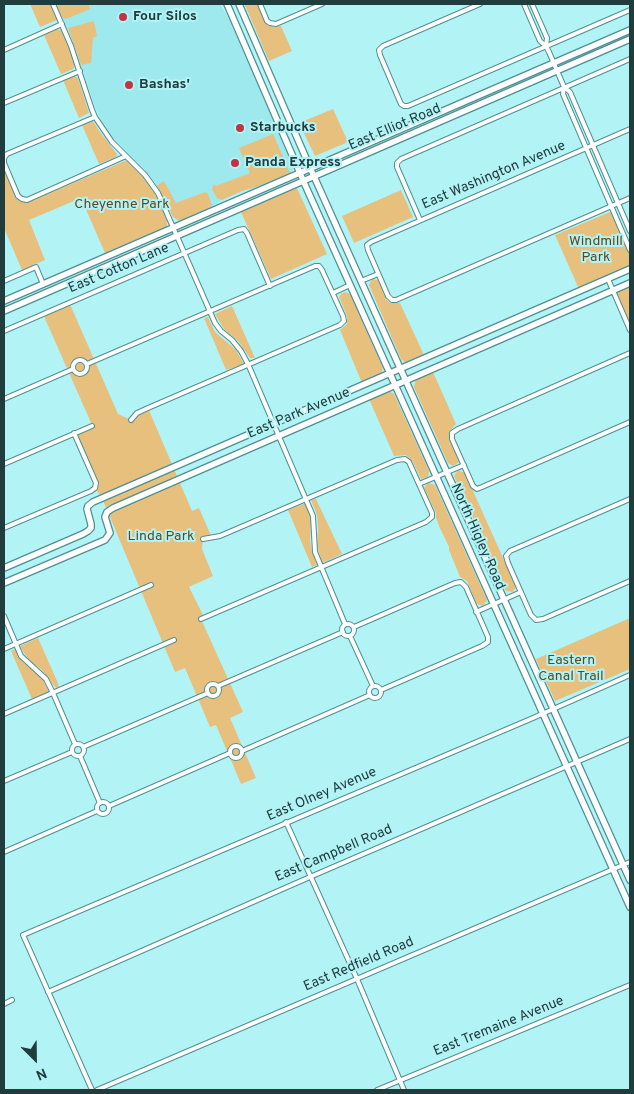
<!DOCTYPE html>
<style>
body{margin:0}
#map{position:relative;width:634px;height:1094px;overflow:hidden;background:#b2f3f6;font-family:Overpass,sans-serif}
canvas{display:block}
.frame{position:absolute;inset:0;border:5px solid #213c3d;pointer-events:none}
.north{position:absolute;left:10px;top:1034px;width:50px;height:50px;-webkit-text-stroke:4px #b2f3f6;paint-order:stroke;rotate:157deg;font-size:14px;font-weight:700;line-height:20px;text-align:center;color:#213c3d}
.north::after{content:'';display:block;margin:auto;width:18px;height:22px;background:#213c3d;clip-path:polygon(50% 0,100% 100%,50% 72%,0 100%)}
</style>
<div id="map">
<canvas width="634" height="1094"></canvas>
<div class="frame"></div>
<div class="north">N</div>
</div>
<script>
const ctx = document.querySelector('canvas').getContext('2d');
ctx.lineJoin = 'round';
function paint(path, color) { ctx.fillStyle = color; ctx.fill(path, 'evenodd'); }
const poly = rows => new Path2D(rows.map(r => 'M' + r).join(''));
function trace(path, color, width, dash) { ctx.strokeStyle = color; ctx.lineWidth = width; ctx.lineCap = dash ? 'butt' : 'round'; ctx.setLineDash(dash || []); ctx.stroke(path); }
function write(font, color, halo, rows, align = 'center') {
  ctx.font = font + ' Overpass,sans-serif'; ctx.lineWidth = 4; ctx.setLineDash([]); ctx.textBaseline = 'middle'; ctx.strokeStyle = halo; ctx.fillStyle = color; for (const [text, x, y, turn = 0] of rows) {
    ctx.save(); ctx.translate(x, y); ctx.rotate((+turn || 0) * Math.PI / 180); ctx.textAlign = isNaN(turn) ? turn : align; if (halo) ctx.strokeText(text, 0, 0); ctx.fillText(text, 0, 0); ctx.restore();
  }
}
const built = poly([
 [56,4,220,4,229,19,292,164,292,171,290,173,267,184,243,191,222,200,209,208,180,221,176,220,157,186,149,175,112,137,103,123,96,110,73,42]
]);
const green = poly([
 [30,4,50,4,57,20,40,27],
 [56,4,88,4,90,9,66,19,62,17],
 [248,4,257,4,267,25,275,27,281,26,292,51,269,61,245,5],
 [94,21,97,36,93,38,91,63,81,65,68,28],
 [58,29,62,31,70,48,75,66,73,69,61,74,44,35],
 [74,75,78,78,89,113,79,118,63,80],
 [333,109,348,142,315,156,299,123],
 [93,121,100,132,117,154,116,157,99,164,82,125],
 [273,134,290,173,256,187,242,191,222,200,217,198,212,189,214,184,216,186,250,173,239,148],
 [127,160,145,179,153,190,167,218,167,226,165,228,105,253,81,198,29,220,45,260,22,270,4,228,4,169,16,197,19,201,25,202,29,202],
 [164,181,176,203,205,192,208,194,212,205,209,208,180,221,173,217,157,186],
 [297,188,327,254,271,279,241,212],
 [401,190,413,217,354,243,342,216],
 [610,212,613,215,630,254,630,267,579,289,555,235],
 [372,279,378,280,387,300,390,303,400,303,424,355,406,363,401,359,369,285],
 [630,283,630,330,613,291],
 [345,292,350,294,383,368,381,375,362,383,340,330,347,324,347,316,339,297,341,294],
 [69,302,118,414,131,420,137,413,148,408,192,511,199,508,212,538,203,539,202,549,213,576,189,587,204,617,201,619,243,712,230,718,256,778,241,784,216,725,210,727,185,668,175,672,102,498,95,488,96,483,74,433,92,425,43,314],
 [232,306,255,358,250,358,238,341,224,329,215,314],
 [208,317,215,332,236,350,244,364,226,370,204,318],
 [433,372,456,424,449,432,449,439,459,460,458,463,453,466,448,463,414,387,416,379],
 [389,391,394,394,429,471,428,477,421,479,412,460,406,455,394,456,369,399],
 [458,470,465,473,516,587,513,592,506,591,454,476],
 [428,483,435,485,487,600,483,606,477,604,467,581,460,577,449,550,449,547,439,526,436,517,436,513,424,488],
 [316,499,342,554,322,563,317,545,318,528,317,515,311,500],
 [306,503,309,511,311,522,310,541,312,551,317,565,312,567,288,510],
 [630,618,630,669,555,701,536,659],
 [38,638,57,681,59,687,57,688,54,686,41,669,32,663,26,656,20,646],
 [15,649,23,662,37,674,44,681,49,692,32,699,11,651]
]);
const street = poly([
 [53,4,71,46,92,110,95,117,112,142,145,175,158,193,215,323,221,331,232,340,241,351,248,364,313,516,315,552,345,624],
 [260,4,267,21,270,23,276,24,322,4],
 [480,4,383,46,379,50,380,55,401,104,404,106,408,106,630,10],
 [524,4,540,41,546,46],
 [532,4,547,38,546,46,549,52,564,87,570,92,630,231],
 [4,50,62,24],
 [564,87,563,94,630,250],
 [4,103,80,71],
 [95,117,7,154,4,158,4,163,18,196,22,199,27,200,126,156],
 [630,129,371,242,367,245,368,250,388,296,392,300,396,300,630,198],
 [420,220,397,167,397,163,401,159,630,59],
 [608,279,630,330],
 [4,281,36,267,43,284],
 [361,281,378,274],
 [333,293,350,285],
 [4,331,238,230,244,229,247,233,270,286],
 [630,353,458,429,452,433,452,439,473,486,477,489,482,487,630,422],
 '73 367a7 7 0 1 1 14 0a7 7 0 1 1-14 0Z',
 [87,364,315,266,319,266,322,270,343,316,344,321,340,325,148,408,137,413,131,420],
 [4,399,73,369],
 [4,464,92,426],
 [419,484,464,465],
 [630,499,510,551,506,556,508,563,531,615,536,620,543,619,630,581],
 [4,528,91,491,95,488,96,483,74,433],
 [476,612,521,592],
 [4,616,21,656,46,679,53,693,75,744],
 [201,619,426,522,432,517,432,513,409,462,405,459,397,460,220,536,203,539],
 '342 630a6 6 0 1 1 12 0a6 6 0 1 1-12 0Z',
 [354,627,455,583,461,582,466,587,488,637,488,642,482,646,381,690],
 [350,636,373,686],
 [4,649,151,585],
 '207 690a6 6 0 1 1 12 0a6 6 0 1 1-12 0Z',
 '369 692a6 6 0 1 1 12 0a6 6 0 1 1-12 0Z',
 [218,686,343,632],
 [4,714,174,640],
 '72 750a6 6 0 1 1 12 0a6 6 0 1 1-12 0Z',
 '230 752a6 6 0 1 1 12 0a6 6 0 1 1-12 0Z',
 [83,747,208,693],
 [242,751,370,695],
 [80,756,100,803],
 [4,781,72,752],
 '97 808a6 6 0 1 1 12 0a6 6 0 1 1-12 0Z',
 [109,806,230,753],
 [286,822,357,979,404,1090],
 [4,852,97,811],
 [48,992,310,877,630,739],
 [4,1004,12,1000],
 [92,1090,23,935,533,718,630,675],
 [97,1090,630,862],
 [377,1090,630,985]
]);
const secondary = poly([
 [227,4,306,187,630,907],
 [239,4,312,172,630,880],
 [4,301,630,30],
 [4,311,630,39],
 [4,568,83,534,88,531,91,528,91,524,87,509,88,506,93,502,630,269],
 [4,583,105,540,110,533,105,517,107,512,113,508,630,283]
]);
const markers = [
 [123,17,5,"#c33342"],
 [129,85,5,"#c33342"],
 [240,128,5,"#c33342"],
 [235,163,5,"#c33342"]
];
const poiNames = [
 ["Four Silos",133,17],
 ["Bashas'",139,85],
 ["Starbucks",250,128],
 ["Panda Express",245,163]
];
const streetNames = [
 ["East Elliot Road",395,128,-23],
 ["East Washington Avenue",494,176,-23],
 ["East Cotton Lane",119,269,-23],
 ["East Park Avenue",299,414,-23],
 ["North Higley Road",477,537,66],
 ["East Olney Avenue",322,795,-23],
 ["East Campbell Road",334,854,-23],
 ["East Redfield Road",359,965,-23],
 ["East Tremaine Avenue",499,1027,-22]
];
const parkNames = [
 ["Cheyenne Park",122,205],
 ["Windmill",596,242],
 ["Park",596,258],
 ["Linda Park",161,537],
 ["Eastern",571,661],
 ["Canal Trail",571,677]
];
paint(built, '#9de9ed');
paint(green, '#e7c07e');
trace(street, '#4f8f92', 6);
trace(secondary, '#4f8f92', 8);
trace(street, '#fff', 4);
trace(secondary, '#fff', 5.5);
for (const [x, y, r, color] of markers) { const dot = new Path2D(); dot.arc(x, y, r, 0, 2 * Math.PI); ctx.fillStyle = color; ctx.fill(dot); trace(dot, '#b2f3f6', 2); }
write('bold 14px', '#213c3d', '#b2f3f6', poiNames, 'left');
write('14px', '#213c3d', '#b2f3f6', streetNames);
write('14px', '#5f481f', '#b2f3f6', parkNames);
</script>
